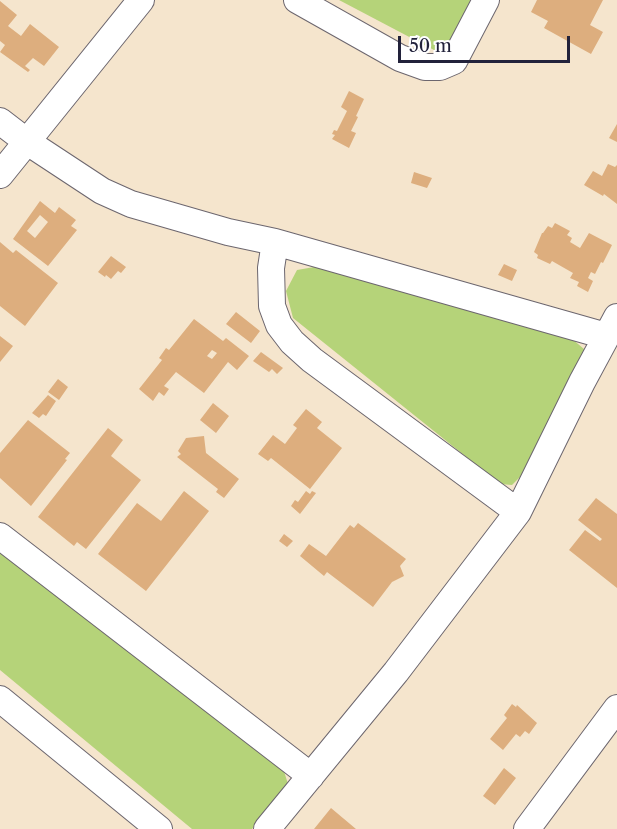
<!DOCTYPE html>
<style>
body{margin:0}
#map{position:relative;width:617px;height:829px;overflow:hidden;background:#f5e5cd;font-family:"Libre Caslon Text",serif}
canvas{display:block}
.scale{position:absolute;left:398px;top:36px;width:172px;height:27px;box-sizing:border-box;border:3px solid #22223b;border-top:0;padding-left:8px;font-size:18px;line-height:21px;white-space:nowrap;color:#22223b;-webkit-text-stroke:4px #fff;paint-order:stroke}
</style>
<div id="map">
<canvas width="617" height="829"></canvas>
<div class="scale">50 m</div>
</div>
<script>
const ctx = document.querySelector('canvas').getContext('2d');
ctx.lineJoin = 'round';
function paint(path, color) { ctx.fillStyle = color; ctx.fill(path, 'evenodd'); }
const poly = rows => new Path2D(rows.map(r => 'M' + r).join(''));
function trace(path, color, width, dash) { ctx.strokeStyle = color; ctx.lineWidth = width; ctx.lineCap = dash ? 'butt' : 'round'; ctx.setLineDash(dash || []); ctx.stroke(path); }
const green = poly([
 [339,0,476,0,450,46,434,50],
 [320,266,565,333,584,349,584,361,529,468,512,485,500,484,293,318,286,291,297,270],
 [0,552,282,765,288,784,252,829,192,829,0,670]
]);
const building = poly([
 [537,0,603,0,590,25,603,32,591,54,544,28,548,21,531,12],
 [0,1,17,15,8,26,21,36,30,24,59,47,44,66,33,58,25,66,30,70,28,72,0,52,5,45,0,41],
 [349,91,364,99,356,116,358,117,351,131,356,133,349,148,332,139,335,135,332,134,334,130,337,131,347,111,341,107],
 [617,124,617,142,609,138],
 [608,164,615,167,617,165,617,204,604,194,603,196,584,185,593,171,602,176],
 [414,172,432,178,427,188,411,183],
 [40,201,55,213,59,207,76,220,71,226,77,230,48,266,13,239],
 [40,215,48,222,35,238,27,231],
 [555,223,570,231,567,235,572,238,570,242,580,248,589,233,612,245,603,263,601,262,595,274,591,272,588,278,593,281,588,292,577,286,579,282,570,278,573,273,552,261,550,264,537,258,538,255,534,252,542,233,543,233,548,226,552,228],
 [0,242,13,253,16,250,58,283,25,326,0,306],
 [111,256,126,267,121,273,118,271,111,279,106,275,105,277,98,272],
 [504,264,517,270,512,281,498,275],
 [236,312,260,331,251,343,226,324],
 [194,319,223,341,226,338,249,356,237,370,228,362,204,393,176,372,164,386,169,389,164,396,159,392,153,401,139,389,162,360,159,358,166,348,169,350],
 [212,350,217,353,212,359,207,356],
 [0,336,13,346,0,362],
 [261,352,283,368,277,374,272,369,269,372,253,361],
 [58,379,68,387,59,400,48,392],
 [48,395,56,401,46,416,43,414,39,418,32,413],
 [213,403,229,416,216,433,200,420],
 [306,409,322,422,317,428,342,448,310,489,271,458,268,461,258,454,273,435,285,444,297,428,293,425],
 [28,420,70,453,65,459,67,460,31,506,0,478,0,453],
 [108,428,123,440,111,456,141,480,86,549,77,542,74,546,38,517],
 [204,436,206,453,239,479,224,498,216,492,218,489,177,457,181,454,178,451,186,438],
 [184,491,209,511,146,591,98,554,137,503,161,521],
 [306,491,310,494,312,491,316,493,300,514,291,506,295,500,298,502],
 [596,498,617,514,617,588,569,550,585,530,600,541,602,539,578,520],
 [358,523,406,559,400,566,404,576,392,582,373,607,327,572,324,576,300,556,309,544,326,556,350,525,354,528],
 [284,534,293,541,287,547,279,541],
 [512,704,516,707,517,705,537,723,529,734,525,731,520,737,516,734,503,750,490,739,507,718,504,715],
 [504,768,516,778,495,805,483,796],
 [331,808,356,829,314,829]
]);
const minor = poly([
 [297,0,400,58,425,67,440,67,454,61,486,0],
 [0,121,26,141,102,191,131,204,228,232,275,242,606,336],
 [0,175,141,0],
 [275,242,271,268,272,306,279,325,292,342,312,360,518,512],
 [0,536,311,776],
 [0,699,159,829],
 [267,829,396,672,518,512,582,382,617,317],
 [527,829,617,708]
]);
paint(green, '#b5d379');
paint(building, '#ddae7e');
trace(minor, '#6c666e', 28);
trace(minor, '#fff', 26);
</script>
